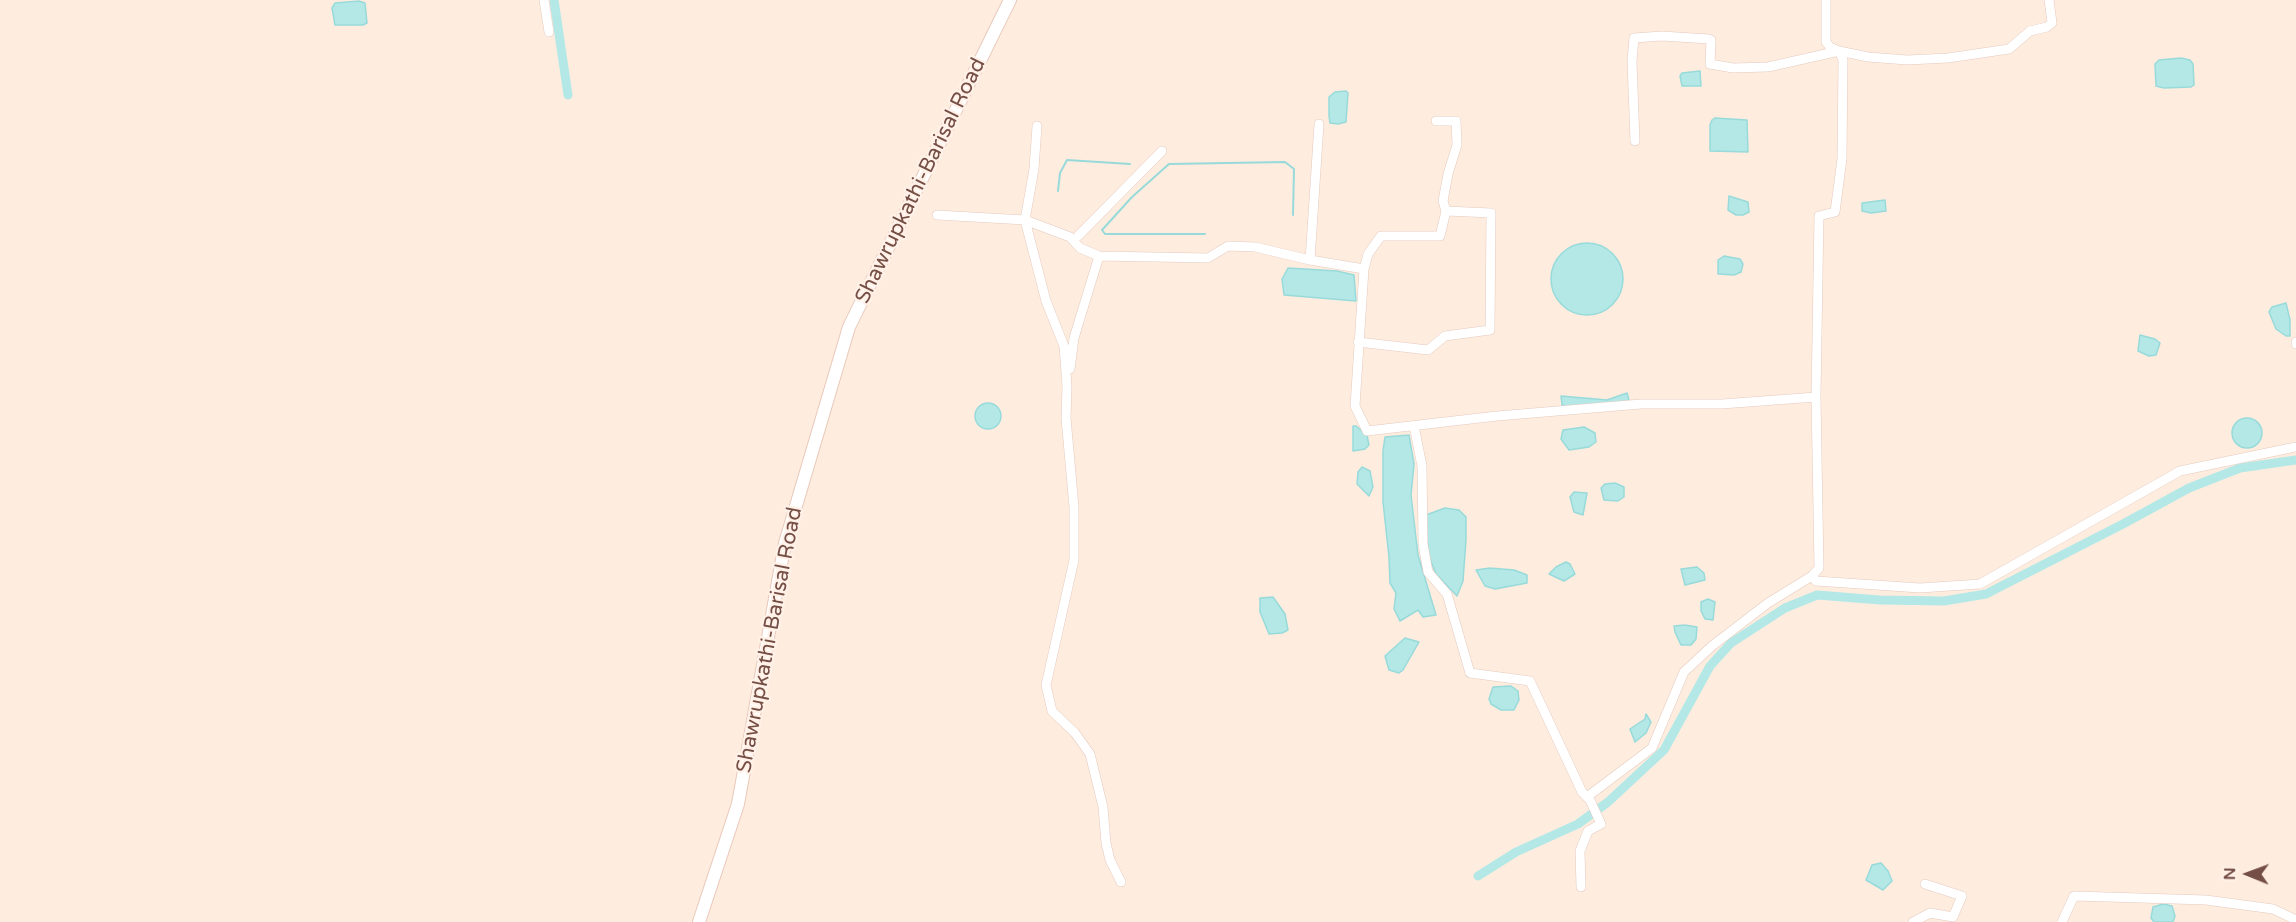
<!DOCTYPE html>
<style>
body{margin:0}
#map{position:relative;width:2296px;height:922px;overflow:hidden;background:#feeddf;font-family:"Varela Round",sans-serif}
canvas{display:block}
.north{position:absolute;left:2218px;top:844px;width:60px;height:60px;-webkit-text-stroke:4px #fff1e7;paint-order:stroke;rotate:271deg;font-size:16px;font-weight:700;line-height:24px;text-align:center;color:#754e45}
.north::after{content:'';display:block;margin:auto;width:21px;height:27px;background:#754e45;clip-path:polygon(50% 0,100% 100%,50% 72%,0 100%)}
</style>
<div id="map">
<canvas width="2296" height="922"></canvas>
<div class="north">N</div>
</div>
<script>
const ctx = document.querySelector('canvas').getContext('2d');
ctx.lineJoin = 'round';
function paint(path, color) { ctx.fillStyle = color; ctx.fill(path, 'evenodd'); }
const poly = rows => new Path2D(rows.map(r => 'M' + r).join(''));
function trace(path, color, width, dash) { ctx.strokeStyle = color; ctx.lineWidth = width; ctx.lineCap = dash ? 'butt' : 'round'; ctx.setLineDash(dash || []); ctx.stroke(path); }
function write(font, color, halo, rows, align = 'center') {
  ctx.font = font + ' "Varela Round",sans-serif'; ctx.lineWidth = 4.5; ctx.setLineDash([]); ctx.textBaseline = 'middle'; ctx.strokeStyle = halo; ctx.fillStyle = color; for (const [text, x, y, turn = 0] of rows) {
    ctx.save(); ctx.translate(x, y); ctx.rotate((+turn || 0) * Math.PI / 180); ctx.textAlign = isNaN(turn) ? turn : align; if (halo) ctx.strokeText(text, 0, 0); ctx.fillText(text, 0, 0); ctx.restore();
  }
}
const water = poly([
 [359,1,365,3,367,23,363,25,335,25,332,8,335,3,359,1],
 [2181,58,2190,60,2193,64,2194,85,2191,87,2164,88,2156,86,2155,64,2159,60,2181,58],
 [1700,71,1701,86,1682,86,1680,76,1682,73,1700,71],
 [1335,92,1346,91,1348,93,1346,122,1338,124,1330,123,1329,116,1329,97,1335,92],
 [1715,118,1747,120,1748,152,1710,151,1710,125,1712,120,1715,118],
 [1729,196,1748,202,1749,212,1743,215,1736,215,1728,210,1729,196],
 [1885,200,1886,211,1871,213,1862,211,1862,203,1885,200],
 '1551 279a36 36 0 1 1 72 0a36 36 0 1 1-72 0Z',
 [1724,256,1740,259,1743,264,1741,272,1734,275,1718,274,1718,260,1724,256],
 [1288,268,1337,271,1354,275,1356,301,1284,295,1282,279,1288,268],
 [2286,303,2290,320,2290,336,2286,336,2276,329,2269,312,2272,307,2286,303],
 [2140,335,2155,339,2160,343,2156,355,2149,356,2138,351,2140,335],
 [1627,393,1629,400,1621,403,1570,407,1562,405,1561,396,1607,400,1627,393],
 '975 416a13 13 0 1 1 26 0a13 13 0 1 1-26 0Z',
 '2232 433a15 15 0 1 1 30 0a15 15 0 1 1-30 0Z',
 [1353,426,1356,426,1367,435,1369,445,1365,449,1353,451,1353,426],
 [1584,427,1595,433,1596,442,1589,447,1569,450,1561,439,1563,430,1584,427],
 [1409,435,1414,464,1411,495,1418,555,1436,615,1423,617,1418,610,1400,621,1394,609,1396,593,1390,583,1389,557,1383,502,1383,451,1385,437,1409,435],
 [1362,467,1370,471,1373,487,1369,496,1357,484,1358,472,1362,467],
 [1615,483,1624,487,1624,497,1618,501,1604,500,1601,488,1605,484,1615,483],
 [1574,492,1587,493,1583,515,1574,512,1570,497,1574,492],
 [1445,508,1459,510,1466,517,1466,540,1463,581,1457,596,1436,574,1428,554,1426,515,1445,508],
 [1566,562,1570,564,1575,574,1564,581,1549,574,1556,567,1566,562],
 [1697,567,1704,573,1705,580,1685,585,1681,569,1697,567],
 [1490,568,1514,570,1527,575,1527,583,1495,589,1485,586,1476,570,1490,568],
 [1273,597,1285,614,1288,630,1282,633,1269,634,1260,612,1260,598,1273,597],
 [1708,599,1715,602,1713,620,1705,619,1701,611,1701,602,1708,599],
 [1685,625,1697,627,1696,639,1691,645,1681,645,1675,632,1674,626,1685,625],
 [1405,638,1419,642,1403,670,1399,673,1389,670,1385,656,1405,638],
 [1511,686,1518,691,1519,700,1514,710,1501,710,1491,704,1489,699,1493,687,1511,686],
 [1646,714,1651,722,1646,733,1635,742,1630,729,1645,719,1646,714],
 [1881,863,1888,871,1892,881,1883,890,1866,880,1872,865,1881,863],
 [2163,904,2172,906,2175,916,2173,922,2154,922,2151,918,2153,907,2163,904]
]);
const stream = poly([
 [1058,191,1060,173,1067,160,1130,164],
 [1205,234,1105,234,1102,230,1132,197,1169,164,1285,162,1294,169,1293,215]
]);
const canal = poly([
 [554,0,568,95],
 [1478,876,1516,852,1578,824,1608,802,1664,750,1710,666,1731,643,1785,608,1817,595,1880,600,1944,601,1986,594,2123,524,2189,488,2240,468,2296,460]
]);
const minor = poly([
 [544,0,549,32],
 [1037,126,1034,169,1025,220,1070,237,1080,248,1099,256,1208,258,1228,246,1255,247,1310,260,1364,269,1355,406,1367,431,1497,416,1641,404,1722,404,1816,397],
 [1635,141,1632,61,1634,38,1662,36,1709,39,1711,40,1710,64,1733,68,1768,67,1839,51,1868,57,1907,60,1948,58,2009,49,2030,31,2047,27,2052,23,2049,0],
 [937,215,1025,220,1046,301,1064,346,1067,386,1066,418,1074,507,1074,560,1046,685,1052,711,1075,733,1090,754,1103,807,1106,843,1110,860,1121,882],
 [1078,236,1162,151],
 [1310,260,1319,124],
 [1364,269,1368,254,1381,236,1440,236,1446,211,1443,201,1448,174,1457,145,1456,121,1436,121],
 [1358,342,1428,350,1445,336,1490,330,1491,213,1446,211],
 [2296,342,2296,344],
 [1070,369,1074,338,1099,256],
 [1414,426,1422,466,1423,544,1428,572,1447,594,1470,673,1530,681,1582,792,1590,800,1601,824,1588,831,1580,851,1581,887],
 [1812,576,1816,581,1920,588,1980,584,2180,471,2296,447],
 [1587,797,1652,748,1684,672,1712,646,1768,603,1812,576,1819,568,1816,397,1819,216,1835,212,1842,159,1843,60,1839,51,1830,47,1826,42,1826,0],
 [1913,922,1930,913,1953,917,1962,896,1925,884],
 [2062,922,2074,896,2206,900,2273,909,2296,920]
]);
const secondary = poly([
 [699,922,738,804,785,543,849,327,1010,0]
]);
const streetNames = [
 ["Shawrupkathi-Barisal Road",921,181,-64],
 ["Shawrupkathi-Barisal Road",770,640,-79]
];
paint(water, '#b3e8e7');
trace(water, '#98dada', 1.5);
trace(stream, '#98dada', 2);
trace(canal, '#b3e8e7', 9);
trace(minor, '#e4c9be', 10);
trace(secondary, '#e9c8ba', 14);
trace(minor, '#fff', 9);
trace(secondary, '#fff', 12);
write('21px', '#754e45', '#fff1e7', streetNames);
</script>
